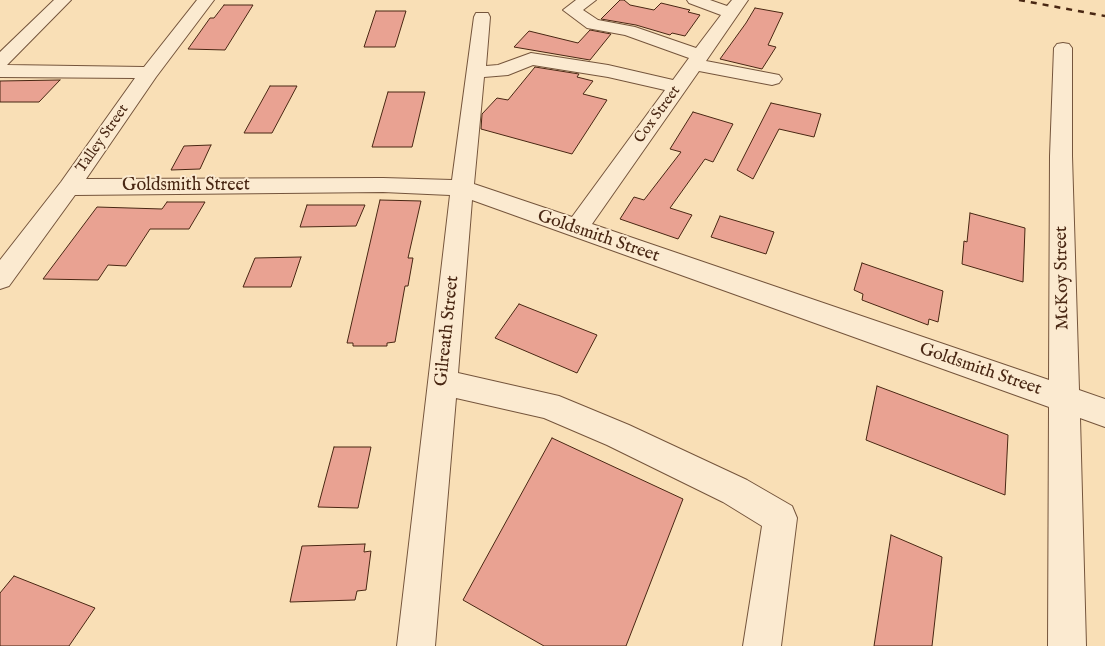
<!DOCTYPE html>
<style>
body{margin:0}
canvas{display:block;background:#f9dfb6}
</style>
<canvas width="1105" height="646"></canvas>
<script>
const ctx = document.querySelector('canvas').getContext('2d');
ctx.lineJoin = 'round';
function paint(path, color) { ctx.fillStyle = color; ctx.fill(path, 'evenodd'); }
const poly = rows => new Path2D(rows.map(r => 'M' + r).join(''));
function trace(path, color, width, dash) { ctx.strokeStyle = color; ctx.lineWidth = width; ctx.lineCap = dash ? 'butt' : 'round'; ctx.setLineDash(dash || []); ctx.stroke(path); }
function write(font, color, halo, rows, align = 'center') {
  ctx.font = font + ' "IM FELL English",serif'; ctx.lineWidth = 4; ctx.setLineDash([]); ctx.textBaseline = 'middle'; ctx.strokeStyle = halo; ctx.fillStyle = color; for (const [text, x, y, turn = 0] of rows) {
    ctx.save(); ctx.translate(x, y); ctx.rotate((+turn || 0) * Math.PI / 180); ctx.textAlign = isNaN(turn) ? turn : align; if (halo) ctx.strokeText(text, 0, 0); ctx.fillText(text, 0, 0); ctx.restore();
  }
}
const building = poly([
 [620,0,624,0,630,5,654,10,661,3,690,10,688,12,700,15,685,36,672,33,670,35,636,25,601,19,620,0],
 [224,5,253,5,225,50,188,49,210,18,214,18,224,5],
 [755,8,783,13,768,45,776,47,762,69,720,59,746,23,755,8],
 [376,11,406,11,395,47,364,47,376,11],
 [590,30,611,34,590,60,514,47,529,31,578,43,590,30],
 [535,67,579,74,577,77,593,81,583,94,607,100,572,154,481,129,482,114,497,98,508,100,535,67],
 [60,80,39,102,0,102,0,81,60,80],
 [270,86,297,86,272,133,244,133,270,86],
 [388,92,425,92,412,147,372,147,388,92],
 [771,103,821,114,814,137,779,129,753,179,737,170,771,103],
 [693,112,733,124,713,162,705,159,670,208,692,215,678,239,620,219,634,197,644,200,681,152,670,149,693,112],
 [211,145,200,169,171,170,184,146,211,145],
 [380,200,421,201,408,258,413,258,408,286,405,286,395,342,387,343,387,346,353,346,353,343,347,343,380,200],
 [167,202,205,202,189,229,150,229,126,266,108,265,98,280,43,279,97,207,162,209,167,202],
 [307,205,365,205,356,226,300,227,307,205],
 [970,213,1025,228,1023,282,962,264,964,241,967,242,970,213],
 [720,216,774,232,766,254,711,237,720,216],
 [301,257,291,287,243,287,255,258,301,257],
 [862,263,943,291,938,322,929,319,928,325,862,300,863,294,854,290,862,263],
 [519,304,597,335,577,373,495,338,519,304],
 [877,386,1008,435,1005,495,866,440,877,386],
 [552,438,683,499,626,646,544,646,463,600,552,438],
 [334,447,371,447,358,508,318,507,334,447],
 [891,535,942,557,932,646,874,646,891,535],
 [365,544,364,552,371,551,366,590,357,591,355,600,290,602,302,546,365,544],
 [14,576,95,608,69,646,0,646,0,593,14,576]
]);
const minor = poly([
 [54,0,71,0,7,65,144,67,197,0,214,0,156,77,86,179,383,178,452,180,474,17,476,13,488,13,490,17,486,66,498,65,531,53,608,65,673,80,689,58,625,35,587,28,563,10,576,0,596,0,583,10,598,20,635,27,696,48,721,15,689,3,687,0,710,0,727,6,732,0,748,0,706,61,779,75,782,79,779,83,772,85,699,71,592,224,1049,380,1050,156,1054,48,1057,44,1063,43,1069,44,1072,48,1072,156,1079,390,1105,399,1105,427,1080,418,1086,646,1048,646,1049,407,472,200,458,373,559,396,629,425,747,480,792,506,797,518,781,646,743,646,762,526,723,502,607,445,544,418,456,398,435,646,397,646,450,195,383,192,75,195,9,286,0,289,0,260,61,182,135,78,0,77,0,52,54,0],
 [533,65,608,77,665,90,572,217,474,184,484,77,508,75,533,65]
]);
const rail = poly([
 [1019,0,1105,16]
]);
const farStreetnames = [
 ["Cox Street",658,115,-54],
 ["Talley Street",103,139,-55]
];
const streetNames = [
 ["Goldsmith Street",186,186],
 ["Goldsmith Street",598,237,19],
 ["McKoy Street",1063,278,-91],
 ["Gilreath Street",448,331,-84],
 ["Goldsmith Street",980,370,19]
];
paint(building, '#e9a292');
trace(building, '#492713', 1);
trace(minor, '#75553c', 2);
paint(minor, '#fbead0');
trace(rail, '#492713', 2.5, [6, 6]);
write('15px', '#492713', '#fbead0', farStreetnames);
write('18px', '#492713', '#fbead0', streetNames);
</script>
